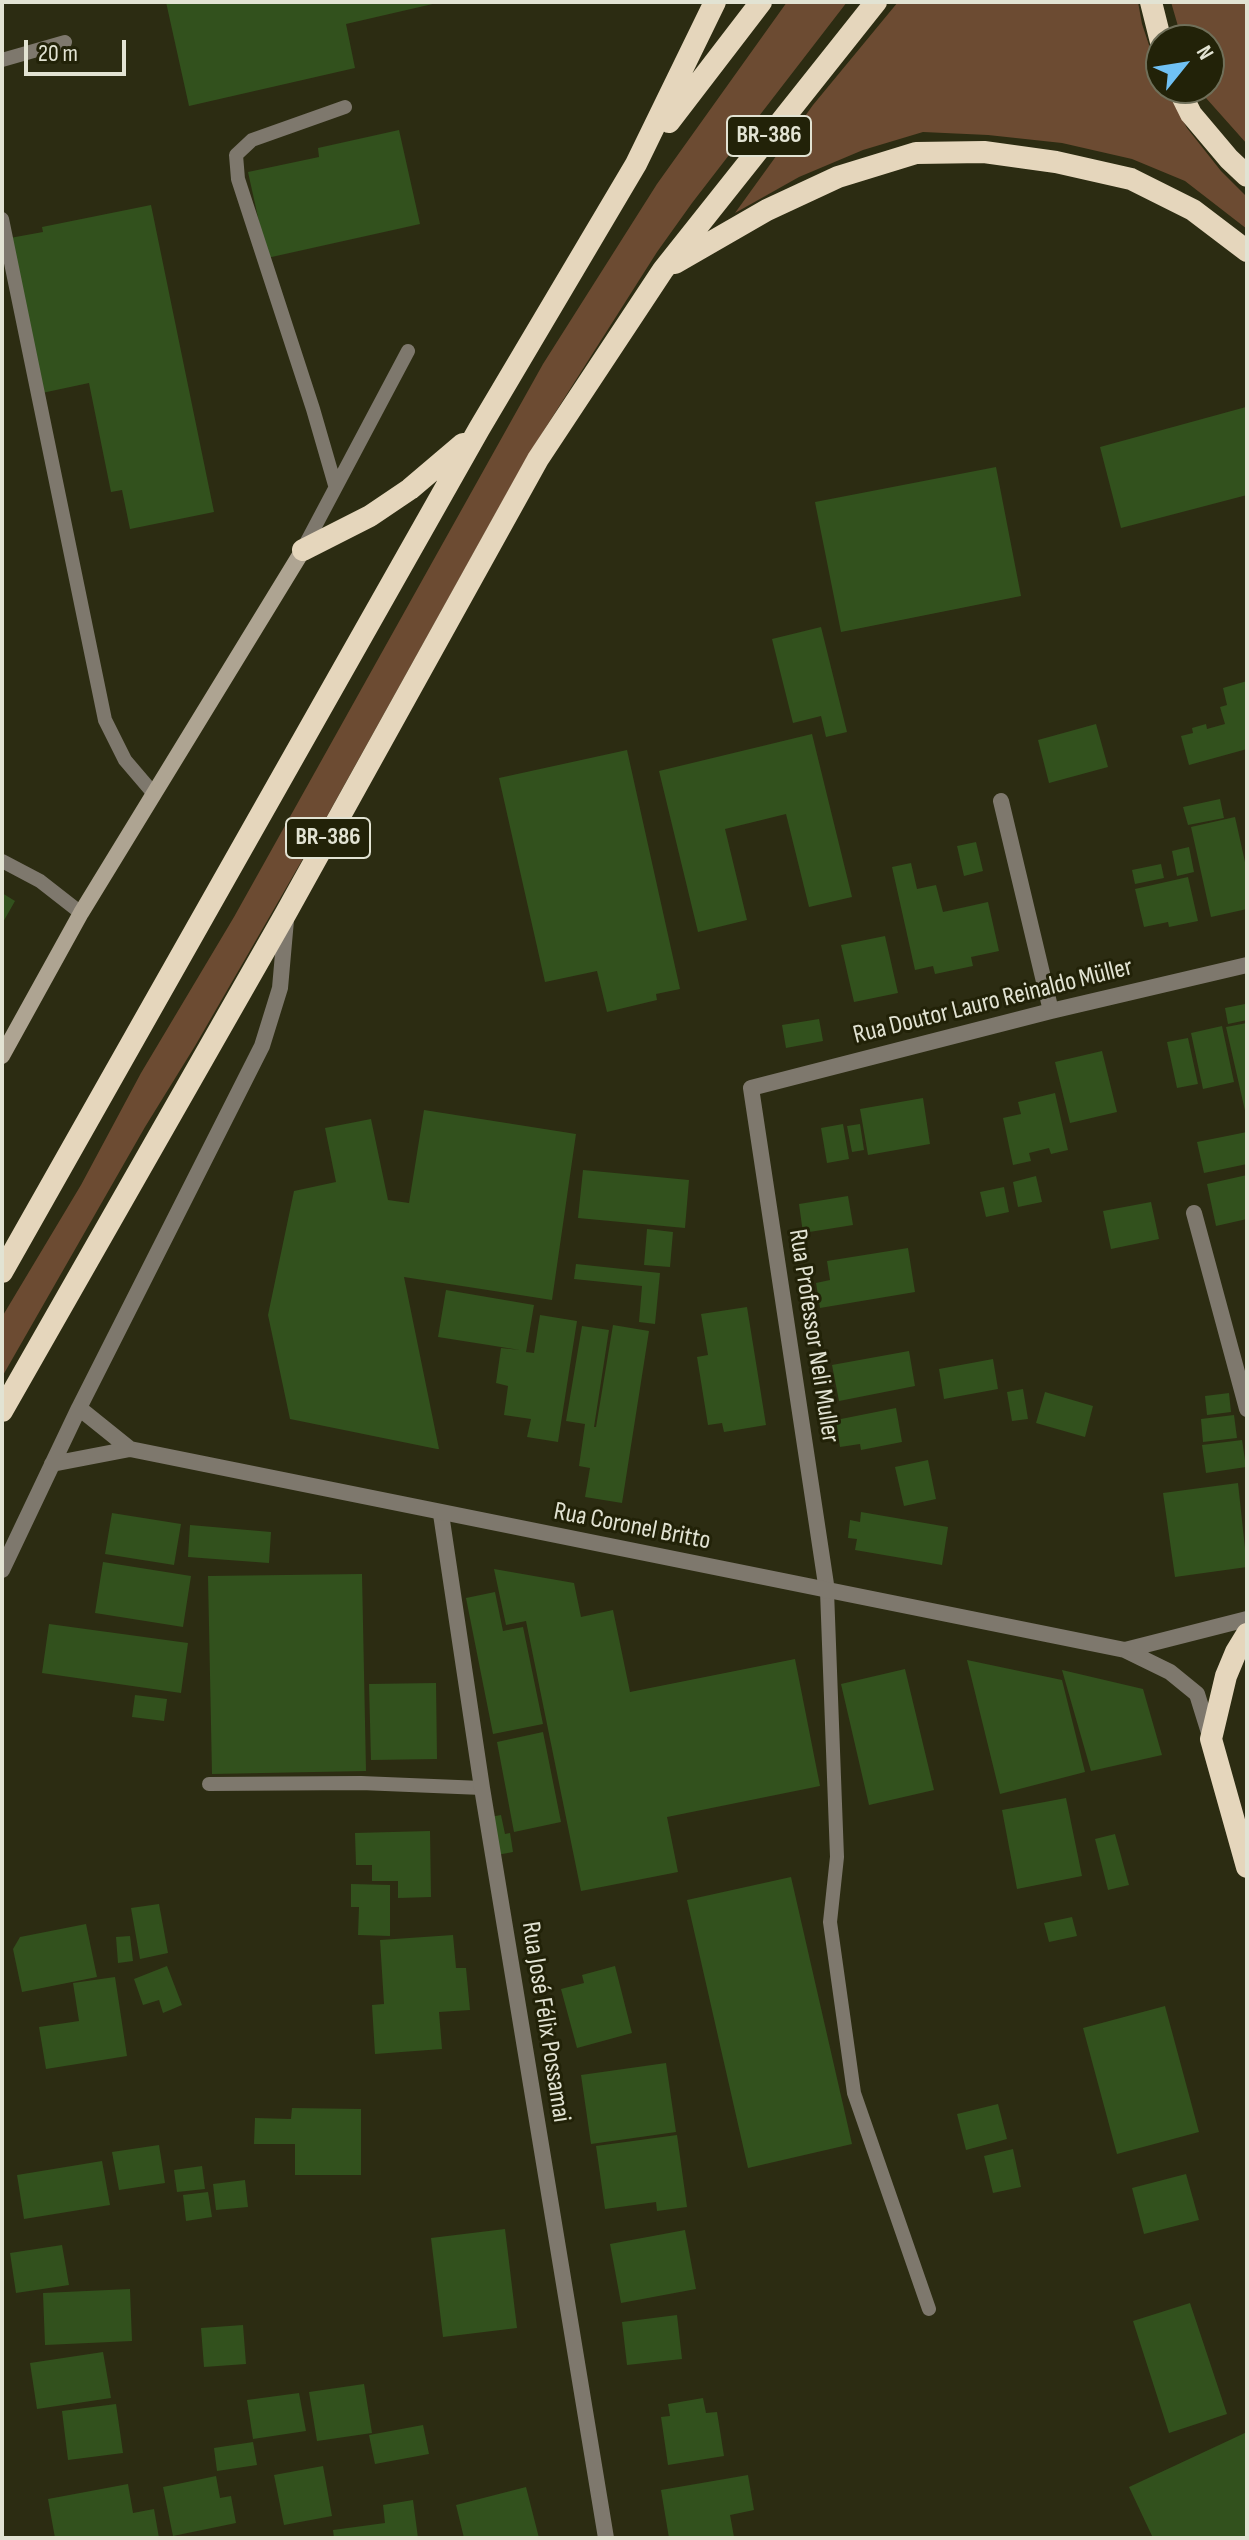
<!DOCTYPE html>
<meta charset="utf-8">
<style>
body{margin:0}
#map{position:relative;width:1249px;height:2540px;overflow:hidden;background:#2c2c12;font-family:"Sofia Sans Condensed",sans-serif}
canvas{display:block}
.frame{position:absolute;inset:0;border:4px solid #e2e3d3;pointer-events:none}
.north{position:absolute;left:1145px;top:24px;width:80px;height:80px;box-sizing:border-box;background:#222208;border:2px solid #6f6f59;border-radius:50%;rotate:60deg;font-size:22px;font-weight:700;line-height:32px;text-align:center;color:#e2e3d3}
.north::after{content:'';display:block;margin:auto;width:28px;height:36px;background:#70c1f4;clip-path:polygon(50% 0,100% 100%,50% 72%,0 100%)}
.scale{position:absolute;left:24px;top:40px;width:102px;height:36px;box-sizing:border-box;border:4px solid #e2e3d3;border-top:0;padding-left:10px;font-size:24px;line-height:28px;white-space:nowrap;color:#e2e3d3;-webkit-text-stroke:6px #222208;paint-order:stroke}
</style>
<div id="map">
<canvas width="1249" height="2540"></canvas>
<div class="frame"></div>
<div class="north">N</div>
<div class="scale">20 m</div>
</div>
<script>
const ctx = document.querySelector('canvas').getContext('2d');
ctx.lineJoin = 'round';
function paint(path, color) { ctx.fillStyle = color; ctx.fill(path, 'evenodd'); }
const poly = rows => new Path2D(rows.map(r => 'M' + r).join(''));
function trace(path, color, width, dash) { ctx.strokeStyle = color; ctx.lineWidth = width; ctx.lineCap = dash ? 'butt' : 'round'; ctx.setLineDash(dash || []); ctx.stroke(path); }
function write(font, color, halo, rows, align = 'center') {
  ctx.font = font + ' "Sofia Sans Condensed",sans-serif'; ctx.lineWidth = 6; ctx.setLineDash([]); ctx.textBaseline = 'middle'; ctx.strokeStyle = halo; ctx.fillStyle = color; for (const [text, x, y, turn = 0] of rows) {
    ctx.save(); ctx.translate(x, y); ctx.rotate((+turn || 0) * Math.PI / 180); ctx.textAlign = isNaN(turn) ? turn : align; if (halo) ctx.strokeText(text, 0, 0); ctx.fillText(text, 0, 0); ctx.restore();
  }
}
const green = poly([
 [787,2,847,2,692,203,657,252,527,457,312,843,195,1046,145,1127,2,1377,2,1317,81,1185,141,1073,234,917,543,364,657,184],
 [898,2,1138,2,1142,24,1161,81,1161,88,1165,88,1187,128,1221,171,1247,197,1247,229,1185,181,1132,159,1062,143,988,135,923,132,863,150,799,177,735,213,813,105],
 [1171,2,1247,2,1247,144,1206,98,1202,88,1209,88,1209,40,1182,40]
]);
const building = poly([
 [166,2,437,2,437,3,346,24,355,68,189,106],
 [399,130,420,224,267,258,248,172,319,157,318,148],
 [151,205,214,512,130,529,122,490,111,492,89,383,42,393,10,238,43,232,42,227],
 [1246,407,1247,495,1121,528,1100,447],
 [996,467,1021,596,841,632,815,502],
 [821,627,847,732,826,737,821,716,793,723,772,639],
 [1247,681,1247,749,1189,765,1181,736,1193,733,1192,728,1206,724,1207,729,1225,724,1220,707,1227,705,1223,688],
 [1096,724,1108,767,1049,783,1038,740],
 [812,734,852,897,809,907,786,814,725,829,747,920,698,932,659,771],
 [627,750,680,989,656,994,657,1000,607,1012,597,971,545,982,499,778],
 [1220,799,1224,818,1188,825,1183,807],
 [1235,817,1247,871,1247,909,1211,917,1191,827],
 [976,842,983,871,964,876,957,846],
 [1189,847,1194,872,1177,876,1172,851],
 [911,863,917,889,936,885,943,912,988,902,999,951,971,957,973,966,935,974,933,966,915,970,892,867],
 [1161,864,1164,878,1135,884,1132,870],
 [1188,877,1198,921,1169,927,1168,922,1144,927,1135,889],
 [2,893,15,901,2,924],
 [885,936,898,993,854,1002,841,945],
 [1245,1004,1247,1020,1228,1024,1225,1008],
 [819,1019,823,1041,786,1048,782,1025],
 [1247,1023,1247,1115,1246,1115,1226,1027],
 [1222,1026,1234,1082,1203,1089,1191,1033],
 [1188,1038,1198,1084,1177,1088,1167,1042],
 [1102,1051,1117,1112,1070,1123,1055,1062],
 [1055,1093,1068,1150,1051,1154,1049,1148,1029,1153,1031,1161,1013,1165,1003,1118,1021,1114,1018,1102],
 [923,1098,930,1144,868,1155,860,1109],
 [424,1110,576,1134,552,1300,404,1277,439,1449,437,1449,290,1419,268,1315,294,1191,336,1182,325,1128,371,1119,388,1200,409,1203],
 [843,1124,849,1159,827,1163,821,1128],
 [860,1124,864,1150,852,1152,847,1126],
 [1247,1132,1247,1164,1204,1173,1197,1142],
 [583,1170,689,1180,685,1228,578,1218],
 [1247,1175,1247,1219,1216,1226,1207,1184],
 [1036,1176,1042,1202,1018,1207,1013,1182],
 [1004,1187,1009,1212,986,1217,980,1192],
 [848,1196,853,1225,803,1233,799,1204],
 [1151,1202,1159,1239,1111,1249,1103,1211],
 [647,1229,673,1232,670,1267,644,1265],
 [908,1248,915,1292,820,1308,816,1283,830,1280,827,1261],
 [576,1264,660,1273,655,1324,639,1322,642,1286,574,1279],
 [446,1290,534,1305,526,1352,534,1353,540,1315,577,1321,558,1442,527,1437,531,1419,504,1415,508,1386,496,1383,501,1348,520,1350,438,1337],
 [747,1307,766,1425,724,1432,722,1423,708,1425,697,1357,708,1355,701,1314],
 [613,1325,649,1331,622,1503,585,1497,590,1468,579,1466,585,1424,566,1421,582,1326,609,1330,594,1427,596,1427],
 [909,1351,915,1386,839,1401,832,1365],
 [993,1359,998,1389,944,1399,939,1369],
 [1023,1389,1028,1419,1012,1421,1007,1392],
 [1045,1392,1093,1406,1085,1437,1036,1423],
 [1229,1393,1231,1412,1207,1415,1205,1396],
 [896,1408,902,1442,861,1450,860,1444,840,1447,836,1420],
 [1234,1415,1237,1438,1203,1442,1201,1419],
 [1242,1440,1246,1467,1206,1473,1202,1445],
 [928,1460,936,1499,904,1506,895,1467],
 [1238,1483,1247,1567,1175,1577,1163,1493],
 [861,1512,948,1527,942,1565,855,1550,857,1539,848,1538,850,1520,860,1522],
 [112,1513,181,1524,174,1565,105,1554],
 [190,1525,271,1532,269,1563,188,1557],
 [103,1562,191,1576,183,1627,95,1613],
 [494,1569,574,1583,581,1617,613,1610,630,1692,795,1659,820,1786,667,1817,678,1872,581,1891,526,1621,506,1625],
 [362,1574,366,1771,212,1774,208,1576],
 [495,1592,503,1631,523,1627,543,1724,493,1734,466,1598],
 [49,1624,188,1643,181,1693,42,1673],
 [967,1660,1062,1680,1085,1772,1000,1794],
 [905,1669,934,1790,869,1805,841,1684],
 [1062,1670,1143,1689,1162,1755,1091,1771],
 [436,1683,437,1759,371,1760,369,1684],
 [135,1695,167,1699,164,1721,132,1717],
 [543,1732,561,1822,514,1832,497,1742],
 [1066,1798,1082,1876,1017,1889,1002,1810],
 [501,1815,505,1834,510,1833,513,1852,497,1855,490,1817],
 [430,1831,431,1897,398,1898,398,1881,372,1881,372,1865,356,1865,355,1833],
 [1115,1834,1129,1885,1108,1890,1095,1839],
 [791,1877,852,2144,748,2168,687,1900],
 [351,1884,390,1885,390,1936,358,1935,359,1907,351,1907],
 [159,1904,168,1953,140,1959,131,1908],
 [1072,1917,1077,1936,1049,1942,1044,1923],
 [86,1924,97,1977,22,1992,13,1949,20,1937],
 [453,1935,456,1968,466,1968,470,2010,439,2012,442,2049,375,2054,372,2005,384,2004,380,1940],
 [130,1936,133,1961,118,1963,116,1937],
 [167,1966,182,2005,163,2013,159,2000,143,2005,134,1979],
 [615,1966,632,2033,577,2048,561,1989,584,1983,582,1975],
 [115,1977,127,2056,46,2069,39,2027,79,2021,73,1983],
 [1165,2006,1199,2132,1117,2154,1083,2028],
 [666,2063,676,2132,591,2144,581,2075],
 [998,2104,1007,2139,966,2150,957,2114],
 [292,2108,361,2109,361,2175,295,2175,295,2144,254,2144,255,2118,291,2119],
 [677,2135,687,2207,657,2211,656,2202,605,2209,596,2146],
 [159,2145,165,2183,119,2190,112,2152],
 [1013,2149,1021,2187,993,2193,984,2156],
 [102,2161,110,2205,24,2219,17,2175],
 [202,2166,205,2189,177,2192,174,2170],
 [1186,2174,1199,2220,1144,2234,1132,2188],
 [245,2180,248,2207,216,2210,213,2184],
 [208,2192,212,2217,186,2221,183,2195],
 [505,2229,517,2328,443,2337,431,2238],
 [685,2230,696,2289,621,2303,610,2244],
 [62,2245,69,2285,16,2293,10,2253],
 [130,2289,132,2341,45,2345,43,2293],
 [1190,2303,1227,2414,1169,2433,1133,2321],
 [677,2315,682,2359,627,2365,622,2322],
 [243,2325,246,2364,204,2367,201,2328],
 [103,2352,111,2398,37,2409,30,2363],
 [364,2384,372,2433,317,2441,309,2392],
 [299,2393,306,2431,253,2439,247,2400],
 [703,2398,706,2413,717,2412,724,2456,668,2465,661,2417,670,2416,668,2404],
 [116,2404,123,2453,68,2460,62,2411],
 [423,2425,429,2454,375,2464,369,2435],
 [1247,2432,1247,2538,1153,2538,1129,2487],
 [253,2442,257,2465,217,2471,214,2448],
 [323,2466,332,2516,284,2525,274,2475],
 [748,2475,754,2510,730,2515,734,2537,669,2538,661,2490],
 [216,2476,220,2498,231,2496,236,2523,173,2536,163,2487],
 [128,2484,133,2513,154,2509,159,2538,55,2538,48,2499],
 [526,2487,539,2538,464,2538,456,2505],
 [413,2500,418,2538,334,2538,333,2530,385,2523,383,2505]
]);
const service = poly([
 [2,60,65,42],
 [2,219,105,720,125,760,154,794],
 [335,485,313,409,238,179,236,155,252,140,345,107],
 [303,549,408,351],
 [2,861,40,881,81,913],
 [827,1591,837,1857,830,1922,854,2093,929,2309],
 [209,1784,361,1783,482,1788]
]);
const minor = poly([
 [1001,801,1051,1011],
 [1194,1213,1247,1409],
 [441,1514,482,1788,606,2538],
 [827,1591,751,1088,1051,1011,1247,965]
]);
const tertiary = poly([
 [79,1408,130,1449],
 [52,1464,130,1449,1125,1650,1170,1672,1197,1694,1211,1739],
 [2,1570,79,1408,262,1046,280,988,286,920],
 [1125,1650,1247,1619]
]);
const secondary = poly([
 [2,1056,81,913,303,550]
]);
const trunk = poly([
 [1151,2,1161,42],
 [1178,88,1191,114,1229,159,1247,176],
 [669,122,761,2],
 [675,263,767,210,838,177,916,153,984,152,1056,162,1131,179,1193,210,1247,251],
 [303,550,370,516,410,489,463,444],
 [2,1272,479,429,636,164,715,2],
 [2,1411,286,913,538,459,663,270,876,2],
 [1247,1634,1236,1652,1226,1676,1211,1739,1247,1867]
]);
const shields = [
 [769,136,84],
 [328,838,84]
];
const shieldNames = [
 ["BR-386",769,136],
 ["BR-386",328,838]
];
const streetNames = [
 ["Rua Doutor Lauro Reinaldo Müller",993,1002,-14],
 ["Rua Professor Neli Muller",813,1336,81],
 ["Rua Coronel Britto",632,1527,11],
 ["Rua José Félix Possamai",545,2022,81]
];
paint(green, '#6c4b32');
paint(building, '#32511d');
trace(service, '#7e786d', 14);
trace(minor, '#7e786d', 16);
trace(tertiary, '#7e786d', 16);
trace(secondary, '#aea492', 16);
trace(trunk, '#e5d6bc', 22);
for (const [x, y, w] of shields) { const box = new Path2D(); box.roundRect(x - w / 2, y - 20, w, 40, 6); ctx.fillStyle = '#222208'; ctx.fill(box); trace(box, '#e2e3d3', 2); }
write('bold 24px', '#e2e3d3', null, shieldNames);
write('26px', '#e2e3d3', '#222208', streetNames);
</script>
